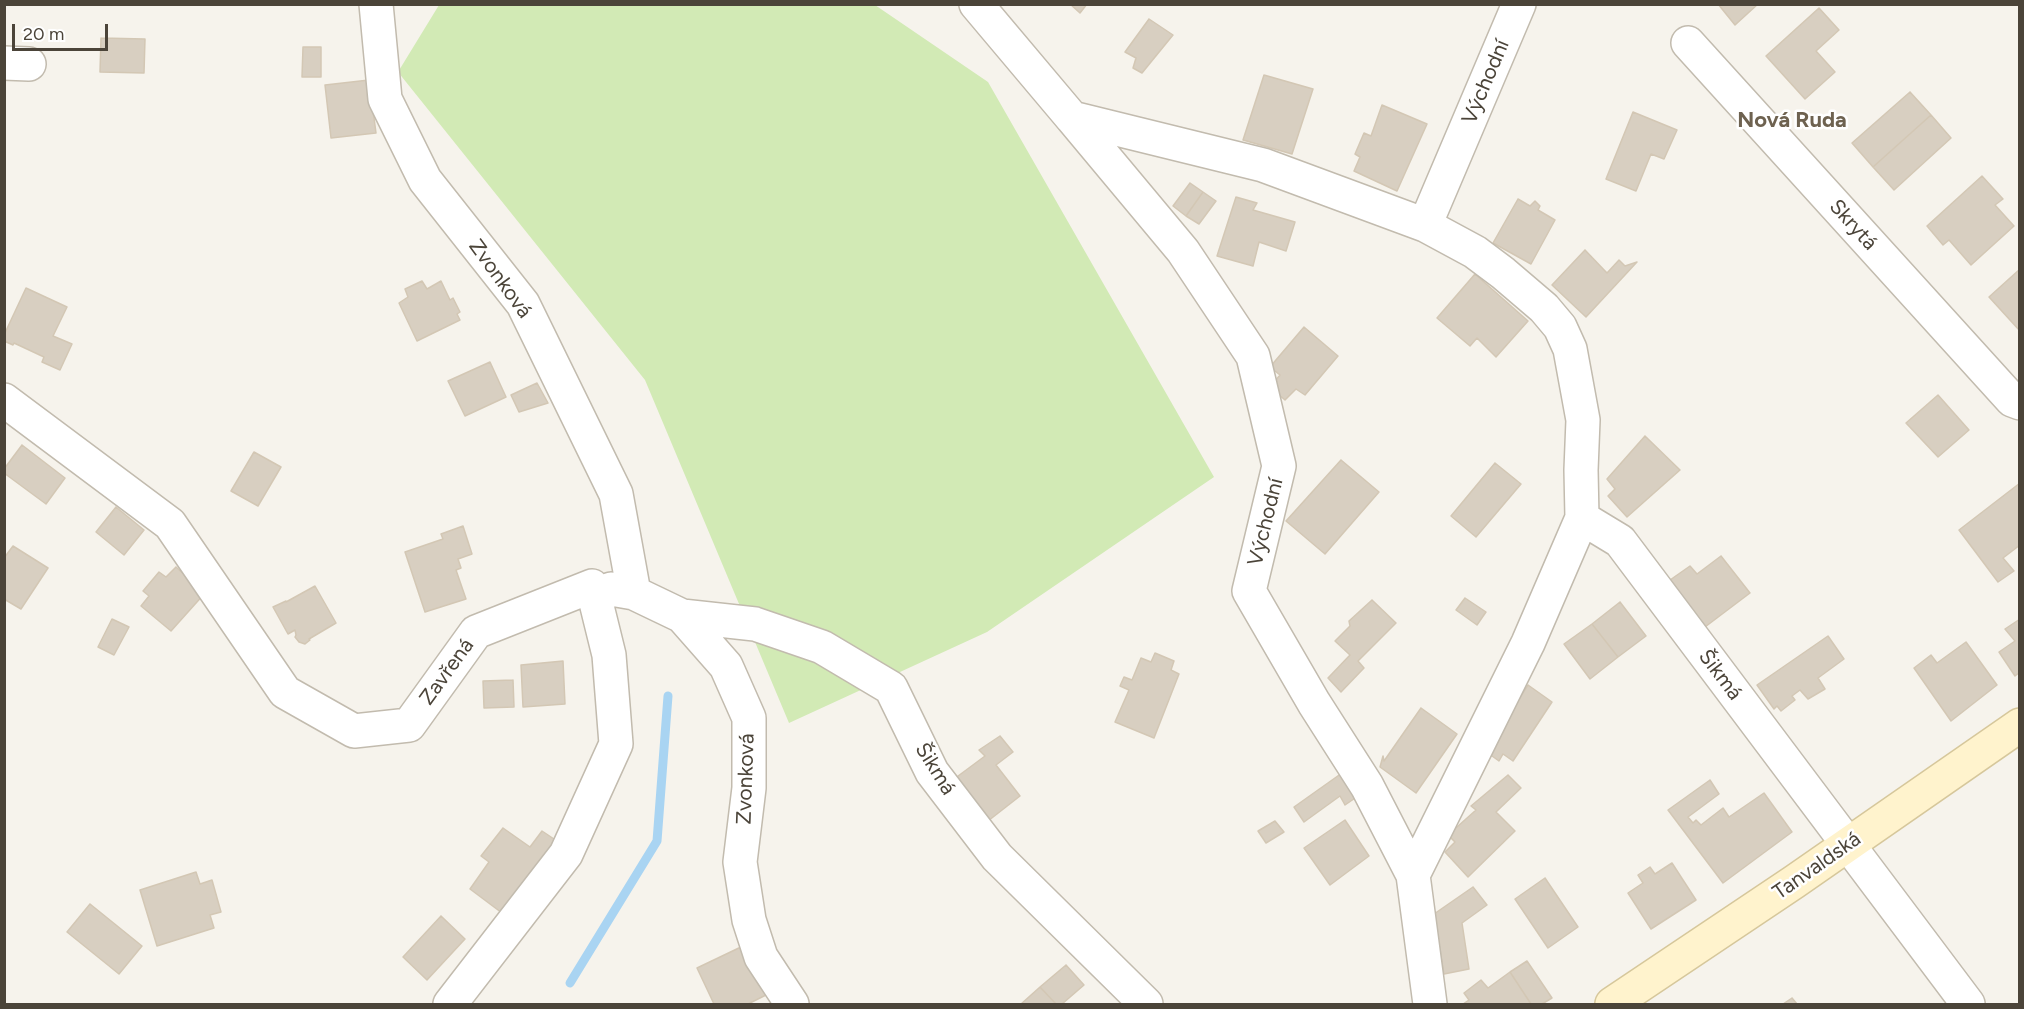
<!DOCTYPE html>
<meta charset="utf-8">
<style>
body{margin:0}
#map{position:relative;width:2024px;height:1009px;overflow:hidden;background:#f6f3ec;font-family:Figtree,sans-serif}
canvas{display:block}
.frame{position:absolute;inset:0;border:6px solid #4b4439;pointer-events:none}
.scale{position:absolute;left:12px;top:24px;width:96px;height:27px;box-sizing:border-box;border:3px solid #4b4439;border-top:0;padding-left:8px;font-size:18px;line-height:21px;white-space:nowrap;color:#4b4439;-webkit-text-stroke:4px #fff;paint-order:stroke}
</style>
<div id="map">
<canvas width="2024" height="1009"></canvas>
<div class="frame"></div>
<div class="scale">20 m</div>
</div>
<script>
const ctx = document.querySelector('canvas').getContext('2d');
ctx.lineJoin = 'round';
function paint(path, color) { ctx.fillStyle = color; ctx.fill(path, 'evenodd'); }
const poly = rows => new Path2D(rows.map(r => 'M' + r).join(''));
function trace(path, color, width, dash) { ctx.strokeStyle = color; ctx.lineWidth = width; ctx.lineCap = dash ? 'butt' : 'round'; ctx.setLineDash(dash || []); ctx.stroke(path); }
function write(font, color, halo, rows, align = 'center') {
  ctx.font = font + ' Figtree,sans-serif'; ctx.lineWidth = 5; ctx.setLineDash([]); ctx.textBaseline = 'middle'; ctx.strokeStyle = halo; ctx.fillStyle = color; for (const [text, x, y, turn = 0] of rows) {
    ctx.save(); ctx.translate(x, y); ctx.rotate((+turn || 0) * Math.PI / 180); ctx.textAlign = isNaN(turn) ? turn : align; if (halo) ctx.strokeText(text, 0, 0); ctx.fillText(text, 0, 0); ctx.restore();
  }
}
const green = poly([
 [439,5,875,5,988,82,1214,477,987,632,789,723,645,380,398,72]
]);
const stream = poly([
 [570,983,657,841,668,696]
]);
const building = poly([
 [1070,4,1087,4,1080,13,1070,4],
 [1718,4,1758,4,1735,25,1718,4],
 [1819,8,1839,30,1816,51,1835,72,1805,99,1766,56,1819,8],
 [1149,19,1173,35,1142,73,1133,68,1136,58,1125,52,1149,19],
 [101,38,145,39,144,73,100,72,101,38],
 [303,47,321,47,321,77,302,77,303,47],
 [1264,75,1313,89,1292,154,1243,140,1264,75],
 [369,80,376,133,331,138,325,85,369,80],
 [1910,92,1931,115,1873,167,1852,143,1910,92],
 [1382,105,1427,124,1397,191,1354,171,1360,157,1355,154,1364,133,1371,136,1382,105],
 [1633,112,1677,130,1664,159,1651,154,1636,191,1606,179,1633,112],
 [1931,115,1951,138,1894,190,1873,167,1931,115],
 [1982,176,2003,199,1995,205,2014,226,1971,265,1949,240,1943,245,1927,226,1982,176],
 [1190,183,1203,192,1186,216,1173,206,1190,183],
 [1203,192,1216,201,1199,224,1186,216,1203,192],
 [1236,197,1257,203,1253,210,1295,222,1286,251,1259,242,1253,266,1217,256,1236,197],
 [1518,199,1530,206,1535,201,1540,206,1538,210,1555,220,1531,264,1493,243,1518,199],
 [1585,250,1607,273,1619,260,1625,266,1637,262,1586,317,1552,285,1585,250],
 [2020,269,2020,331,1989,297,2020,269],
 [1475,274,1528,321,1496,357,1477,338,1470,346,1437,318,1475,274],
 [422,281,427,289,441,281,450,300,453,298,460,312,457,314,460,320,417,341,399,303,408,297,405,289,422,281],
 [26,288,67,307,53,336,72,344,60,370,42,362,44,357,14,343,13,345,4,341,4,335,26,288],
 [1304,327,1338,356,1305,395,1296,389,1285,400,1270,387,1280,375,1270,367,1304,327],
 [490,362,506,397,465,416,448,381,490,362],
 [537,383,548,403,519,412,511,395,537,383],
 [1938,395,1969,430,1938,457,1906,423,1938,395],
 [1645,436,1680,470,1627,517,1608,496,1615,489,1607,479,1645,436],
 [22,445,65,478,46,504,4,473,4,469,22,445],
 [254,452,281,467,258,506,231,491,254,452],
 [1341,460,1379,492,1325,554,1286,521,1341,460],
 [1495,463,1521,484,1476,537,1451,516,1495,463],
 [2020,483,2020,545,2003,558,2014,571,1998,582,1959,530,2020,483],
 [116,507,144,530,124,555,96,532,116,507],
 [463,526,472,554,458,559,461,568,456,570,466,599,425,612,405,552,443,539,441,534,463,526],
 [13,546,48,568,21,609,4,599,4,558,13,546],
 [1721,556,1750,593,1705,627,1690,610,1692,609,1670,580,1690,566,1697,574,1721,556],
 [176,567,205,593,171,631,141,606,149,596,143,591,159,572,166,577,176,567],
 [315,586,336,623,309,639,310,640,305,644,299,642,295,637,296,635,295,630,288,634,273,607,286,601,286,602,315,586],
 [1465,598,1486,612,1477,625,1456,610,1465,598],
 [1372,600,1396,623,1358,661,1364,668,1341,692,1328,678,1350,655,1335,641,1350,626,1349,621,1372,600],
 [1620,602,1646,636,1618,657,1592,624,1620,602],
 [112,619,129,627,114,655,98,647,112,619],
 [2020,619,2020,672,2015,676,1999,652,2015,641,2005,629,2020,619],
 [1592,624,1618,657,1590,679,1564,644,1592,624],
 [1828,636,1844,659,1818,678,1825,689,1808,699,1800,690,1792,696,1795,700,1781,711,1777,706,1774,709,1757,685,1828,636],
 [1966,642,1997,685,1951,721,1914,668,1931,655,1937,663,1966,642],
 [1155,653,1174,661,1171,670,1179,674,1154,738,1115,722,1129,690,1120,686,1124,677,1132,680,1141,658,1151,662,1155,653],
 [563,661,565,704,523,707,521,665,563,661],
 [513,680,514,707,484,708,483,681,513,680],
 [1528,685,1552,702,1513,761,1503,754,1499,761,1485,751,1528,685],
 [1421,708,1457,734,1416,793,1380,767,1383,756,1384,761,1421,708],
 [1000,736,1013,752,996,765,1020,796,988,821,950,782,985,756,979,750,1000,736],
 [1349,768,1364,792,1345,805,1340,796,1304,822,1294,807,1349,768],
 [1508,775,1521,788,1496,812,1515,831,1468,877,1445,852,1455,842,1448,835,1476,810,1471,806,1508,775],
 [1710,780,1719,794,1688,817,1693,823,1696,820,1701,825,1723,808,1729,817,1764,793,1792,832,1723,883,1668,810,1710,780],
 [1345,820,1369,856,1330,885,1304,848,1345,820],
 [1275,821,1284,832,1266,843,1258,831,1275,821],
 [503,828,530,847,542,831,560,843,506,916,470,889,489,862,481,856,503,828],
 [1672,863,1696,900,1651,929,1628,893,1643,883,1638,875,1650,867,1655,874,1672,863],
 [196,872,200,884,212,880,221,912,210,915,214,928,157,946,140,890,196,872],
 [1545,878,1578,927,1548,948,1515,899,1545,878],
 [1473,887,1487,905,1462,923,1469,969,1444,974,1434,914,1473,887],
 [90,904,142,946,119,974,67,932,90,904],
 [441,916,465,939,427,980,403,957,441,916],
 [743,946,766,995,748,1004,714,1004,697,968,743,946],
 [1527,961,1552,998,1542,1004,1531,1004,1510,972,1527,961],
 [1066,965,1084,985,1062,1004,1056,1004,1040,987,1066,965],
 [1510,972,1531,1004,1463,1004,1469,1000,1464,993,1481,980,1488,988,1510,972],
 [1040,987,1056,1004,1021,1004,1040,987],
 [1792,998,1797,1004,1783,1004,1792,998]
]);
const minor = poly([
 [376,4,385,99,425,180,523,304,616,494,634,593],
 [976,4,1072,118,1263,165,1425,225,1475,252,1503,273,1544,308,1560,327,1570,349,1583,420,1581,470,1582,518,1528,643,1413,875],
 [1688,43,2012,400,2020,403],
 [4,63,29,64],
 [1072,118,1183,251,1253,356,1279,466,1249,591,1314,703,1367,786,1413,875,1430,1004],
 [1425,225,1519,4],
 [4,400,170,524,285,692,354,731,409,725,476,632,592,586,609,655,616,744,566,854,450,1004],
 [1582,518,1620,541,1968,1004],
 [611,589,634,593,682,616,726,666,749,718,749,788,740,862,749,920,761,957,792,1004],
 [682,616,755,624,822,647,891,688,932,772,997,857,1146,1004]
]);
const secondary = poly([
 [1612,1004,1794,882,2020,725]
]);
const streetNames = [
 ["Východní",1486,82,-67],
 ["Skrytá",1853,225,48],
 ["Zvonková",500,279,54],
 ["Východní",1266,522,-76],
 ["Zavřená",447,672,-54],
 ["Šikmá",1720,675,53],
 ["Šikmá",935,769,58],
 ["Zvonková",746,779,-88],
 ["Tanvaldská",1817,866,-35]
];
const neighbourhoodNames = [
 ["Nová Ruda",1792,121]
];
paint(green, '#d2eab5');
trace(stream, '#a9d4f2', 9);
paint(building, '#d8cfc1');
trace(building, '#d3c7b4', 1.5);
trace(minor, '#c2bbae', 36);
trace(secondary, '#d6c79b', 36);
trace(minor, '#fff', 33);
trace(secondary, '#fff3cd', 33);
write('21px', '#4b4439', '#fff', streetNames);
write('bold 22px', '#6e6250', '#fff', neighbourhoodNames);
</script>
